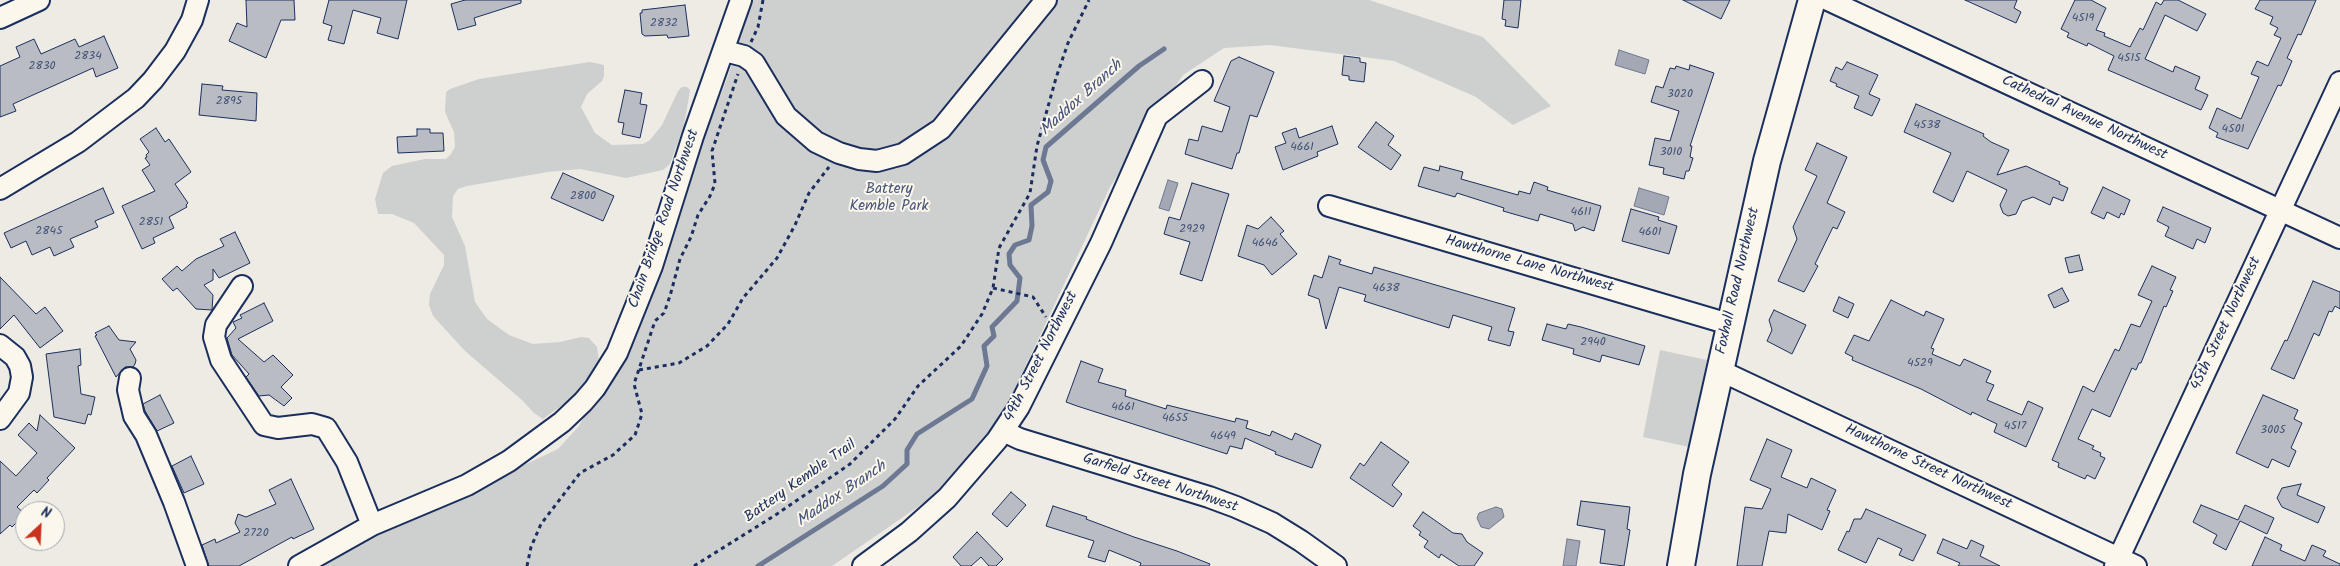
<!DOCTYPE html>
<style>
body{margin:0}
#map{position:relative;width:2340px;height:566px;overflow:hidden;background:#eeebe4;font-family:Kalam,sans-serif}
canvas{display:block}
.north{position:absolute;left:15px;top:501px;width:50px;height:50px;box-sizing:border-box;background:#fbf7ec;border:1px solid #a1a7b3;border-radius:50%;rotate:25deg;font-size:14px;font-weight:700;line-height:20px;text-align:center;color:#1b2f5e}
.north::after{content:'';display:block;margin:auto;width:18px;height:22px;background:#c8321e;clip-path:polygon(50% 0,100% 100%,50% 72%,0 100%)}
</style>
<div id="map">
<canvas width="2340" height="566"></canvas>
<div class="north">N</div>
</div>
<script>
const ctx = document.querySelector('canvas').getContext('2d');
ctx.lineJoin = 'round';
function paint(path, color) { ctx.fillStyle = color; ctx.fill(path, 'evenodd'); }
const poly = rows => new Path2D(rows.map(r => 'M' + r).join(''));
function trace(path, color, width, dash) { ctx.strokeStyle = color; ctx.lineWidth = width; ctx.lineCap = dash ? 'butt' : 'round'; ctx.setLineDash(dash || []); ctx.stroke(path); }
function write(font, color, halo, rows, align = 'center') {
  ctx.font = font + ' Kalam,sans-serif'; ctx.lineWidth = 4; ctx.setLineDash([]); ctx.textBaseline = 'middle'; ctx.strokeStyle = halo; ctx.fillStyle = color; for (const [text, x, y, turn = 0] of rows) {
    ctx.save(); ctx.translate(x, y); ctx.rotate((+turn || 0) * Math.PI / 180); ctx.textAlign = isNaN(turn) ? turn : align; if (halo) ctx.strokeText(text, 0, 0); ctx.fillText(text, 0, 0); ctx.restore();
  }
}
const green = poly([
 [752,0,1369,0,1483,37,1551,106,1513,125,1476,97,1394,61,1270,45,1224,48,1183,75,1110,187,1002,416,951,484,832,566,316,566,381,533,558,449,579,426,658,279,681,197,728,76],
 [590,62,604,65,604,76,602,81,587,94,581,107,595,133,612,145,643,144,650,140,662,125,678,91,682,87,687,87,690,90,684,126,670,164,663,170,626,178,580,169,548,172,467,186,458,189,453,196,452,217,465,246,475,302,487,319,509,335,533,344,560,342,581,337,589,338,597,347,599,361,591,375,572,398,543,419,534,413,522,400,465,351,433,316,429,305,430,294,444,265,444,255,414,223,392,214,378,214,375,199,383,173,392,166,425,159,446,159,451,154,455,147,454,132,445,112,446,92,450,89,479,79],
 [1660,350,1707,360,1689,447,1643,437]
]);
const water = poly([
 [1619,50,1649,60,1645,74,1615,65,1619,50],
 [1168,180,1178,183,1169,211,1159,208,1168,180],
 [1639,188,1669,197,1664,215,1634,206,1639,188],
 [1496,507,1502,509,1504,517,1489,529,1481,527,1477,518,1479,513,1496,507],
 [1567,539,1580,541,1576,566,1563,566,1567,539]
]);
const stream = poly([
 [758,566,883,486,907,464,907,450,917,434,972,399,987,366,984,346,994,336,992,327,1017,301,1020,278,1010,265,1009,254,1015,245,1029,240,1032,226,1031,205,1048,192,1051,181,1043,160,1046,147,1139,66,1164,49]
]);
const building = poly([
 [246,0,294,0,295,20,281,20,266,58,229,41,237,23,247,27,246,0],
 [329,0,407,0,398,39,377,33,381,18,353,10,344,44,328,40,332,26,323,23,329,0],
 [465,0,521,0,521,3,474,18,476,25,458,30,451,4,465,0],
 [1504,0,1521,0,1518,28,1505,26,1506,20,1502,19,1504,0],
 [1683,0,1730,0,1721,19,1683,0],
 [1965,0,2017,0,2014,8,2021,12,2016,23,1965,0],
 [2075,0,2091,0,2106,8,2096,30,2105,33,2104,36,2130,47,2140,28,2143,30,2156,2,2161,5,2164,0,2178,0,2206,14,2197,31,2165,15,2145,59,2173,72,2175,66,2200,77,2195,89,2208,95,2201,110,2108,70,2114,56,2088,43,2087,46,2067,37,2069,33,2061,29,2075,0],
 [2260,0,2316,0,2301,35,2298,34,2287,58,2292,61,2281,86,2278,85,2248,149,2216,137,2218,133,2209,128,2217,108,2241,119,2259,77,2251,74,2257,61,2268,66,2281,38,2274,35,2278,28,2270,24,2273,17,2255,9,2260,0],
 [685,5,689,36,668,38,667,35,645,36,642,34,640,13,642,13,642,10,685,5],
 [104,36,118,68,96,77,93,68,13,104,16,111,0,117,0,66,20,57,16,47,34,39,41,54,75,39,79,47,104,36],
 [1344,56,1360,58,1360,62,1366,63,1364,82,1349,80,1349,76,1342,75,1344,56],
 [1239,57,1274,72,1257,117,1250,115,1239,153,1237,153,1232,169,1185,154,1189,139,1198,141,1202,126,1222,132,1230,107,1214,101,1231,61,1239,57],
 [1847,62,1878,75,1869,94,1880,99,1872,116,1854,108,1859,96,1836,86,1837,84,1830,81,1836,67,1842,70,1847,62],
 [1690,65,1714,73,1690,146,1692,146,1690,157,1693,158,1689,171,1686,171,1684,179,1663,174,1664,168,1649,165,1655,138,1670,141,1679,111,1651,102,1656,86,1663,88,1670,68,1675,69,1676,66,1689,70,1690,65],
 [202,84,223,86,222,90,257,93,256,121,199,115,202,84],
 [625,90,642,93,640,104,647,105,640,138,622,134,624,123,618,122,625,90],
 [1916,104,1984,134,1983,136,1991,142,2009,150,1997,175,2026,166,2060,182,2059,184,2068,188,2063,201,2053,197,2050,205,2033,197,2022,201,2016,214,2008,216,2003,213,2000,205,2007,190,1967,171,1953,202,1933,192,1951,153,1904,132,1916,104],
 [1376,122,1394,136,1388,145,1401,155,1391,170,1358,147,1376,122],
 [1332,126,1338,144,1317,152,1318,156,1283,170,1275,147,1286,143,1282,133,1296,128,1299,138,1332,126],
 [156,128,165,142,169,139,191,172,175,184,188,203,186,205,187,207,169,217,174,228,153,238,155,243,142,249,122,206,155,191,142,170,150,165,145,158,147,157,146,155,149,152,140,139,156,128],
 [417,129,430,129,430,133,443,133,444,151,398,153,397,137,417,136,417,129],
 [1817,143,1847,157,1827,203,1845,212,1837,229,1833,227,1815,264,1818,266,1804,292,1778,281,1797,239,1793,227,1817,176,1805,170,1817,143],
 [1440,166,1463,172,1461,179,1518,195,1519,191,1530,194,1534,182,1548,187,1547,190,1601,206,1594,231,1583,227,1575,231,1573,224,1540,214,1538,221,1503,211,1504,208,1457,193,1455,197,1418,186,1424,167,1439,171,1440,166],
 [563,173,614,196,603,221,551,198,563,173],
 [1192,183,1229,194,1202,281,1180,274,1190,242,1164,234,1169,217,1180,220,1192,183],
 [2103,187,2130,200,2124,215,2121,213,2119,218,2107,212,2104,219,2091,213,2103,187],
 [103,188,114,213,95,221,98,227,70,239,74,247,54,256,50,247,32,255,26,241,11,248,4,233,103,188],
 [2163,207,2211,228,2205,243,2197,239,2193,249,2165,236,2169,227,2157,221,2163,207],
 [1631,209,1659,217,1658,220,1677,226,1669,254,1622,241,1631,209],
 [1271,217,1284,231,1280,234,1297,254,1272,275,1264,265,1238,256,1247,225,1258,229,1271,217],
 [235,232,250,263,219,278,213,269,213,280,204,285,213,295,212,310,196,309,177,288,173,291,162,279,177,266,182,271,196,259,224,246,220,239,235,232],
 [2079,255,2083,270,2069,273,2065,258,2079,255],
 [1329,256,1341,260,1339,264,1372,274,1374,267,1515,308,1508,331,1514,332,1510,346,1488,340,1492,327,1453,315,1449,328,1364,301,1366,295,1339,287,1326,329,1319,299,1308,295,1314,275,1322,278,1329,256],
 [2152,266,2176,277,2170,290,2173,291,2166,307,2164,306,2141,363,2139,363,2136,370,2132,368,2110,417,2092,409,2078,439,2094,446,2092,449,2101,453,2100,456,2105,458,2095,479,2087,475,2085,479,2058,467,2059,463,2052,460,2083,386,2094,392,2115,349,2119,351,2131,324,2140,327,2152,301,2138,295,2152,266],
 [0,277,36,314,45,307,63,331,40,348,14,315,0,329,0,277],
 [2313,281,2340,292,2340,309,2335,306,2332,312,2329,311,2319,336,2314,333,2294,379,2271,369,2285,340,2287,341,2313,281],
 [2062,288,2069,301,2054,308,2048,295,2062,288],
 [1839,297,1854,304,1848,318,1833,311,1839,297],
 [1891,300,1924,316,1926,311,1944,319,1931,348,1934,349,1932,354,1960,366,1964,359,1991,371,1986,382,1994,385,1987,400,2022,415,2028,401,2043,408,2026,447,1994,432,1997,424,1972,412,1971,415,1921,389,1852,360,1853,357,1845,353,1854,335,1869,341,1891,300],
 [264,303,273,321,238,339,264,362,273,355,293,375,281,387,292,398,284,406,269,395,259,396,246,377,249,374,232,355,227,338,236,328,233,322,242,318,240,315,264,303],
 [1774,310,1806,325,1792,354,1767,341,1772,330,1769,320,1774,310],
 [1547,324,1566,329,1568,324,1581,327,1645,346,1639,365,1602,355,1600,362,1573,354,1574,349,1542,340,1547,324],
 [109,326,119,340,136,342,130,349,136,360,135,364,133,367,125,367,116,377,95,336,97,335,95,333,109,326],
 [80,349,81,365,78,366,81,394,95,397,91,415,88,414,85,424,54,417,46,354,80,349],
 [1081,361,1103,369,1098,382,1126,390,1125,396,1166,409,1167,405,1235,422,1236,418,1248,421,1246,428,1270,436,1272,431,1292,440,1295,433,1321,445,1312,468,1275,454,1276,452,1245,438,1242,449,1230,446,1227,454,1077,406,1066,402,1081,361],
 [160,395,174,423,157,431,145,411,143,404,160,395],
 [2263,395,2298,410,2294,419,2302,423,2291,448,2296,451,2289,467,2272,459,2268,468,2236,453,2263,395],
 [40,415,75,448,47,478,49,480,37,493,34,490,17,507,25,514,12,527,10,525,0,534,0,461,16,476,37,453,18,435,29,423,37,431,40,415],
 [1767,439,1792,450,1781,477,1807,488,1811,478,1836,490,1827,510,1830,511,1822,530,1788,514,1786,533,1769,531,1762,566,1737,566,1745,507,1762,509,1771,489,1750,480,1767,439],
 [1381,442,1409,462,1392,485,1402,494,1393,507,1350,478,1360,463,1364,466,1381,442],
 [191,456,204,484,184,493,172,466,191,456],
 [291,479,314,529,293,539,292,537,239,566,209,566,202,545,215,539,216,543,240,532,235,523,238,514,246,517,276,504,269,490,291,479],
 [2301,484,2297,495,2325,507,2318,523,2282,507,2277,498,2282,488,2301,484],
 [1011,492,1026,505,1007,527,992,514,1011,492],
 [1581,501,1630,507,1627,529,1630,530,1624,566,1600,563,1605,530,1577,525,1581,501],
 [2201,505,2238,520,2245,505,2274,518,2267,534,2240,521,2226,550,2213,543,2217,535,2193,522,2201,505],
 [1053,506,1087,517,1086,519,1134,537,1177,551,1210,564,1209,566,1140,566,1141,563,1109,550,1105,562,1088,557,1094,541,1046,526,1053,506],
 [1866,509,1926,535,1913,561,1899,555,1902,549,1878,538,1866,563,1838,550,1847,531,1849,532,1854,519,1861,519,1866,509],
 [1423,512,1453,533,1462,534,1467,542,1483,553,1474,566,1459,566,1441,554,1439,558,1424,547,1428,541,1419,535,1421,532,1413,526,1423,512],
 [977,532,1003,559,996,566,989,566,981,557,971,566,961,566,953,557,977,532],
 [2265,537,2282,545,2280,550,2305,561,2312,545,2326,551,2323,556,2340,564,2340,566,2252,566,2265,537],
 [1943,539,1967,549,1971,540,1984,546,1980,556,2000,566,1958,566,1960,563,1937,553,1943,539]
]);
const path = poly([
 [751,42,758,27,763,0],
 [993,288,1033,297,1046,317],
 [639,370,679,363,707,346,728,324,743,298,777,258,795,225,809,193,829,167],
 [527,566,531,547,541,524,580,473,613,455,635,435,642,414,634,384,655,321,664,313,670,296,680,259,691,237,698,215,710,196,715,184,712,151,738,74],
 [694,566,777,514,850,464,895,419,918,386,961,346,982,314,993,288,999,248,1030,193,1037,146,1056,78,1068,43,1089,0]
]);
const minor = poly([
 [1828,0,2340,238],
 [0,18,39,0],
 [725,51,744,56,754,63,786,116,816,142,839,153,859,159,877,161,903,154,941,129,1046,0],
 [0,189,78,142,136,98,153,80,175,51,192,20,198,0],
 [1329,206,1729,324],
 [242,286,216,325,214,337,221,360,264,425,278,428,312,424,326,428,347,462,372,525],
 [0,345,15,357,20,366,22,377,19,393,0,419],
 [1719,370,2136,566],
 [130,378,128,390,134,416,146,435,174,502,197,566],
 [1003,431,1020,439,1209,497,1236,507,1272,523,1301,541,1336,566],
 [299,566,372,525,467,485,509,461,562,422,583,402,595,388,617,353,652,266,693,136,741,0],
 [863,566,909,532,947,498,997,440,1019,407,1101,243,1157,116,1202,81],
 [2115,566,2340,82]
]);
const major = poly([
 [1681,566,1697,474,1767,161,1812,0]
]);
const numberNames = [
 ["4519",2083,19],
 ["2832",664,24],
 ["2834",88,57],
 ["4515",2129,59],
 ["2830",42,67],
 ["3020",1680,95],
 ["2895",229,102],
 ["4538",1927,126],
 ["4501",2233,130],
 ["4661",1302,148],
 ["3010",1671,153],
 ["2800",583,197],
 ["4611",1581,213],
 ["2851",151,223],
 ["2929",1192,230],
 ["2845",49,232],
 ["4601",1650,233],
 ["4646",1265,244],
 ["4638",1386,289],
 ["2940",1593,343],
 ["4529",1920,364],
 ["4661",1123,408],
 ["4655",1175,419],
 ["4517",2015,427],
 ["3005",2273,431],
 ["4649",1223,437],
 ["2720",256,534]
];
const streetNames = [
 ["Cathedral Avenue Northwest",2084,119,25],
 ["Chain Bridge Road Northwest",665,219,-71],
 ["Hawthorne Lane Northwest",1529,265,16],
 ["Foxhall Road Northwest",1739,281,-77],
 ["45th Street Northwest",2227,324,-65],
 ["49th Street Northwest",1042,357,-63],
 ["Hawthorne Street Northwest",1928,468,25],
 ["Battery Kemble Trail",801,482,-35],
 ["Garfield Street Northwest",1160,484,18]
];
const parkNames = [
 ["Battery",889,190],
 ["Kemble Park",889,207]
];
const waterNames = [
 ["Maddox Branch",1082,99,-42],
 ["Maddox Branch",842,495,-34]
];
paint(green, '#cecfcf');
paint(water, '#a3a8b4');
trace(water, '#6d7892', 1);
trace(stream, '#6d7892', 5);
paint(building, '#b9bcc3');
trace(building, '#1b2f5e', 1);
trace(minor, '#1b2f5e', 24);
trace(major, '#1b2f5e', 30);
trace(path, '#1b2f5e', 3, [4, 4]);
trace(minor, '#fbf7ec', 20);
trace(major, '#fbf7ec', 26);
write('12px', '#425277', null, numberNames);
write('15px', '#1b2f5e', '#fbf7ec', streetNames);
write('15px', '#48577a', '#fbf7ec', parkNames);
write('italic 16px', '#445378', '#fbf7ec', waterNames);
</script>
